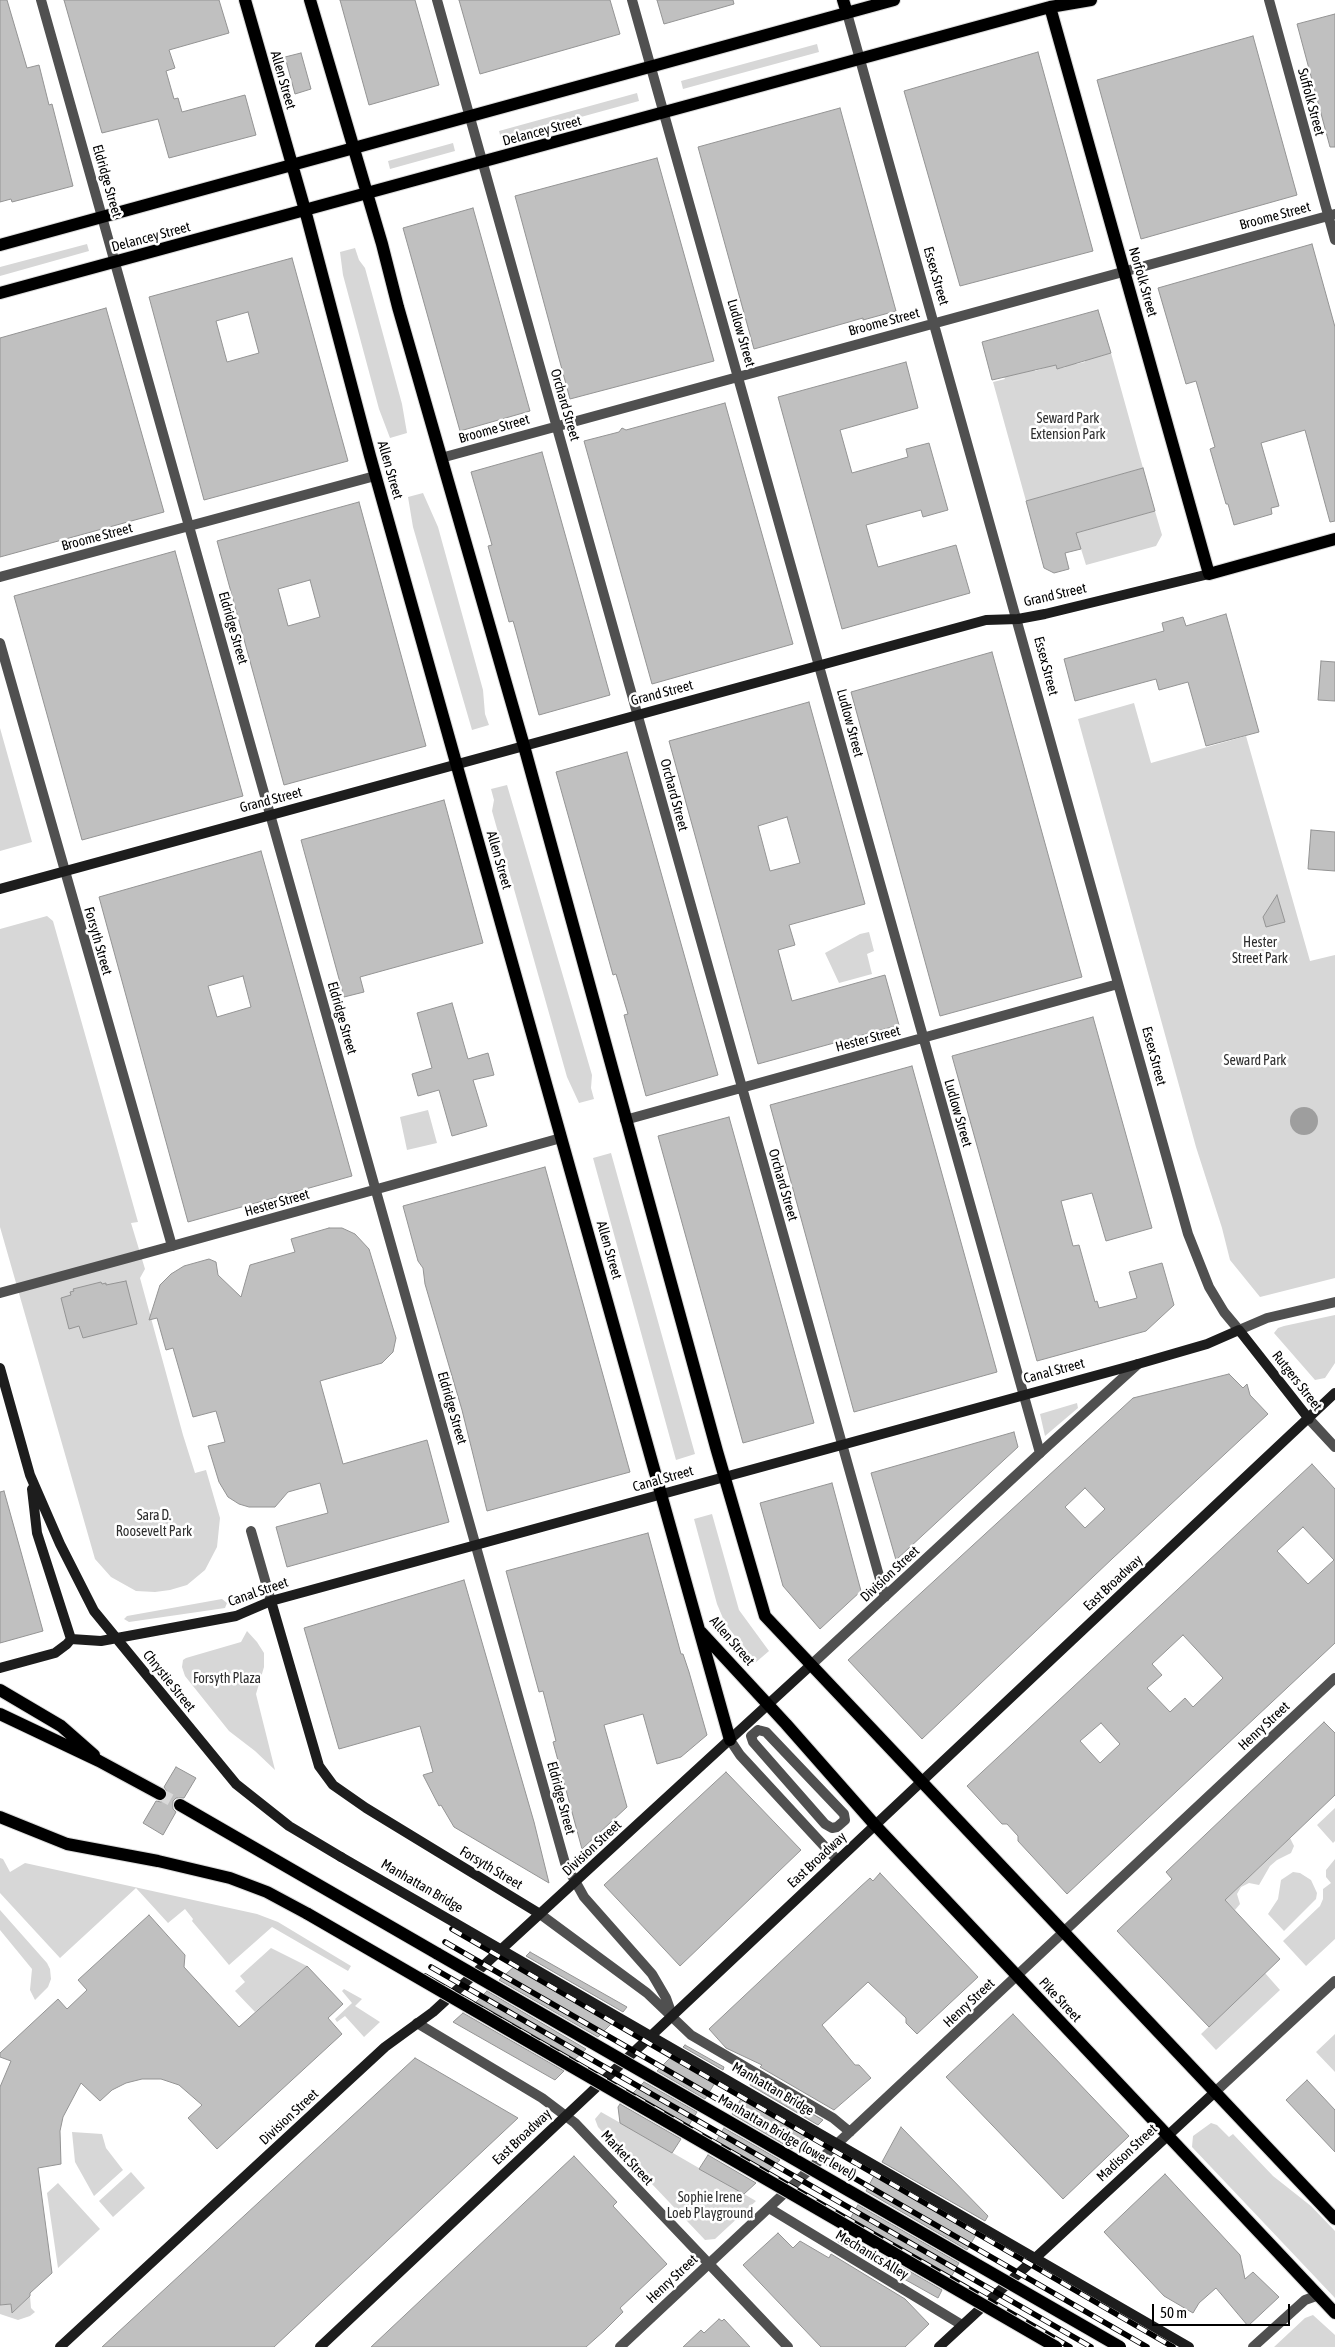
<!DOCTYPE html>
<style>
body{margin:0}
#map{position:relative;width:1335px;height:2347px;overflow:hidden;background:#fff;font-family:"Asap Condensed",sans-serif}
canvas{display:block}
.scale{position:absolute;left:1152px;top:2304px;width:138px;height:22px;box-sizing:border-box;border:2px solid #000;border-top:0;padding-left:6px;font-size:15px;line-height:18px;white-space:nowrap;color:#000;-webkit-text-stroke:4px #fff;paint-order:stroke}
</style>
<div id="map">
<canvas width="1335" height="2347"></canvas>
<div class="scale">50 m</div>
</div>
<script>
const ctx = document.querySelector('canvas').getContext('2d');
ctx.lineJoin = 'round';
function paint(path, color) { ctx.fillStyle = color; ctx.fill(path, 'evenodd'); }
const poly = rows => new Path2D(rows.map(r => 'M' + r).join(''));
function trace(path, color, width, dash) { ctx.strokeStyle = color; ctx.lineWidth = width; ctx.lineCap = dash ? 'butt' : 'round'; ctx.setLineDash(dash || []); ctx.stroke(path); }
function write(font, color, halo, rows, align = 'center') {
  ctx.font = font + ' "Asap Condensed",sans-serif'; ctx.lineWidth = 5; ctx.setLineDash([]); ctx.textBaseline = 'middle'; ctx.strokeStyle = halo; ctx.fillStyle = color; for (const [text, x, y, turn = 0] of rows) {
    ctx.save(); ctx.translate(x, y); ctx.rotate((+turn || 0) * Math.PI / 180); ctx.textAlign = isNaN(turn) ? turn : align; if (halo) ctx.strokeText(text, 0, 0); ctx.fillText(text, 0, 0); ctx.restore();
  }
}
const green = poly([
 [817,44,819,52,683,89,681,81],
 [637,93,639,101,501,139,499,131],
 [453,143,455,151,390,169,388,161],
 [87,244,89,251,0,276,0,267],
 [355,248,359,260,365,268,402,404,407,433,390,438,379,409,343,275,340,252],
 [1083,353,1101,356,1111,353,1143,468,1026,501,993,382,1005,379,1004,377,1032,363,1035,371,1047,367,1054,361,1057,369,1066,367,1065,362,1074,360,1076,364,1085,362],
 [423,493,438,527,483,690,485,714,489,725,472,730,413,527,408,497],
 [1155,511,1162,535,1156,546,1086,565,1076,533],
 [1134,703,1151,763,1246,736,1310,961,1335,955,1335,1278,1260,1297,1230,1260,1222,1228,1196,1147,1078,719],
 [0,728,32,842,0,851],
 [507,785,592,1075,591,1088,594,1099,579,1103,567,1077,492,811,494,800,491,789],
 [47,916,53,921,138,1222,131,1223,145,1269,140,1278,183,1435,195,1473,206,1470,220,1518,217,1547,205,1570,187,1585,170,1590,155,1592,136,1591,111,1577,95,1559,0,1227,0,929],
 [869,932,874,951,867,954,872,974,839,983,825,953,860,934],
 [428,1110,437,1143,407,1150,400,1117],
 [611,1153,695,1454,676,1460,593,1158],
 [1335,1315,1335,1363,1325,1378,1315,1380,1274,1333,1278,1328,1284,1326],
 [1077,1403,1078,1408,1045,1436,1040,1414],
 [712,1514,739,1610,769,1651,755,1663,725,1623,717,1604,694,1519],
 [222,1599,227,1603,225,1608,129,1622,124,1619,127,1616],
 [247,1631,257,1642,264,1653,264,1667,256,1694,275,1770,255,1751,229,1731,185,1676,182,1667,183,1660,186,1658,241,1642],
 [1335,1808,1335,1841,1333,1843,1317,1825],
 [1290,1838,1294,1846,1291,1853,1277,1860,1270,1866,1259,1885,1249,1883,1241,1887,1237,1894,1240,1904,1235,1910,1225,1900],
 [0,1858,3,1859,10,1872,25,1863,257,1914,278,1922,351,1966,348,1971,272,1927,229,1965,192,1921,193,1919,185,1909,168,1923,136,1888,60,1958,0,1893],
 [1335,1859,1335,1939,1306,1966,1283,1941,1320,1906,1323,1899,1323,1889,1331,1883,1326,1877,1326,1870],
 [1293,1872,1300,1873,1311,1880,1317,1893,1316,1899,1284,1931,1268,1914,1278,1899,1281,1880],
 [0,1910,47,1963,50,1969,51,1979,48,1987,35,2000,30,1990,32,1969,0,1930],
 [271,1948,307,1966,255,2012,235,1991,245,1982,240,1976],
 [1265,1973,1280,1990,1216,2050,1201,2034],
 [344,1989,362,1999,355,2006,380,2022,364,2037,345,2016,337,2022,335,2019,352,2003,342,1991],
 [1335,2034,1335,2072,1316,2052],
 [601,2112,647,2138,756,2201,715,2239,705,2240,598,2127,595,2119],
 [1211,2123,1217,2125,1229,2137,1233,2134,1273,2176,1311,2206,1335,2231,1335,2298,1192,2147,1193,2136],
 [72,2132,102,2134,106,2148,123,2170,94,2196,75,2162],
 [131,2172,145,2188,113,2217,99,2201],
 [58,2183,100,2229,58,2268,47,2193],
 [30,2296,31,2308,35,2312,30,2316,18,2320,0,2314,0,2305,8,2304,10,2297,13,2312],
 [1313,2315,1335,2335,1335,2347,1274,2347,1305,2318]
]);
const water = poly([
 '1290 1121a14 14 0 1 1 28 0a14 14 0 1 1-28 0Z'
]);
const building = poly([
 [0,0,7,0,27,68,39,65,49,105,52,104,73,186,12,202,11,199,0,202,0,0],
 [64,0,219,0,229,33,169,50,175,68,166,71,174,99,178,98,182,112,245,95,256,135,169,158,158,119,102,133,64,0],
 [340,0,415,0,439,85,369,105,340,0],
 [459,0,610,0,620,34,480,74,459,0],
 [657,0,733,0,734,4,664,24,657,0],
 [1335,14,1335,147,1330,147,1297,24,1335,14],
 [1253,36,1297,195,1141,239,1097,80,1253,36],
 [1038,52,1093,251,960,286,904,91,1038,52],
 [301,53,311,89,295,94,285,57,301,53],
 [840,108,896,311,863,320,863,318,754,349,698,147,840,108],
 [657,158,714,361,570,399,515,196,657,158],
 [473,208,530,411,460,431,403,228,473,208],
 [1312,244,1335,327,1335,521,1330,522,1305,430,1261,443,1279,506,1271,508,1272,514,1234,525,1228,504,1226,504,1210,449,1215,447,1196,381,1186,384,1158,288,1312,244],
 [292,258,348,461,204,500,149,297,292,258],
 [248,312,259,353,227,362,216,321,248,312],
 [106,308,164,512,0,557,0,338,106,308],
 [1098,310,1111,353,1057,369,1056,365,992,380,982,342,1098,310],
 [906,362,918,408,840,430,852,473,908,457,906,449,929,443,948,510,923,517,921,510,866,525,878,567,956,545,970,593,842,629,778,397,906,362],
 [725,403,793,644,652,684,584,441,619,432,622,428,626,430,725,403],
 [542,452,610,695,539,715,514,624,513,621,509,622,488,546,492,545,471,472,542,452],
 [1143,468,1155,511,1076,533,1081,549,1065,553,1069,569,1054,573,1044,568,1026,501,1143,468],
 [359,502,426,746,284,785,217,541,359,502],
 [310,580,320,617,288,626,278,589,310,580],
 [175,551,243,796,82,840,14,596,175,551],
 [1226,614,1259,732,1206,746,1188,682,1159,690,1156,679,1075,701,1064,659,1164,631,1162,623,1183,617,1186,626,1226,614],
 [992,652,1082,977,940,1016,851,692,992,652],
 [1321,661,1335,662,1335,701,1318,700,1321,661],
 [809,702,865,904,789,925,795,945,778,950,792,1001,885,975,899,1025,758,1064,669,741,809,702],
 [787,817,800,863,770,871,758,826,787,817],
 [627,752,718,1075,646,1096,624,1015,628,1014,616,974,613,975,556,772,627,752],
 [444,800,483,943,360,977,364,992,344,997,301,840,444,800],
 [1311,830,1335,832,1335,871,1308,869,1311,830],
 [261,851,352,1176,188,1222,99,897,261,851],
 [243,976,251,1007,217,1017,208,986,243,976],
 [1277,895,1285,922,1266,927,1263,917,1277,895],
 [452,1003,468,1059,488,1053,494,1075,473,1080,487,1126,452,1136,439,1090,418,1096,412,1074,432,1068,417,1013,452,1003],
 [1093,1017,1152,1228,1106,1241,1092,1193,1061,1201,1073,1246,1079,1245,1095,1302,1097,1301,1099,1308,1137,1298,1129,1272,1162,1263,1174,1305,1146,1331,1037,1361,952,1056,1093,1017],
 [912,1066,997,1372,854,1412,770,1105,912,1066],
 [729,1117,814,1423,743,1443,658,1136,729,1117],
 [545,1167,630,1472,487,1511,462,1410,425,1284,423,1268,418,1261,403,1206,545,1167],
 [329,1228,342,1228,355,1234,369,1249,396,1338,393,1352,382,1363,320,1381,343,1464,427,1440,449,1522,287,1567,276,1527,328,1513,320,1483,288,1492,275,1507,249,1507,239,1504,228,1497,219,1482,208,1446,225,1442,216,1411,193,1417,173,1348,166,1350,157,1318,149,1320,160,1285,171,1274,184,1266,209,1259,216,1262,218,1275,241,1297,250,1265,295,1252,291,1239,329,1228],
 [126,1281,137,1324,83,1338,79,1326,69,1329,61,1298,71,1295,70,1292,74,1291,73,1289,101,1282,102,1284,106,1283,106,1285,126,1281],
 [1229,1374,1243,1388,1247,1384,1250,1395,1268,1414,1113,1558,922,1739,848,1660,1133,1398,1229,1374],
 [1085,1488,1105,1509,1085,1528,1065,1507,1085,1488],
 [1014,1432,1018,1447,896,1560,871,1473,1014,1432],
 [1312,1464,1335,1489,1335,1643,1067,1894,1018,1841,1018,1836,1007,1824,1002,1824,967,1786,1312,1464],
 [1303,1527,1334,1560,1308,1584,1277,1551,1303,1527],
 [1183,1635,1223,1678,1193,1707,1185,1698,1170,1712,1147,1688,1162,1675,1152,1664,1183,1635],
 [1101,1723,1120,1744,1100,1763,1080,1741,1101,1723],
 [832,1483,861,1591,820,1629,783,1586,760,1503,832,1483],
 [4,1491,43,1631,0,1643,0,1492,4,1491],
 [648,1533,681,1654,683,1654,689,1672,707,1735,681,1757,657,1764,643,1714,604,1725,627,1807,582,1849,553,1742,556,1741,543,1691,539,1692,506,1571,648,1533],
 [464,1580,534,1822,549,1883,454,1827,441,1805,439,1806,423,1775,433,1772,420,1726,339,1749,304,1628,464,1580],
 [1324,1722,1335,1733,1335,1795,1225,1900,1280,1959,1209,2027,1117,1931,1172,1879,1166,1872,1324,1722],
 [176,1767,196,1778,184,1798,176,1798,173,1801,173,1809,176,1812,163,1835,143,1823,156,1801,161,1802,167,1798,168,1793,164,1787,176,1767],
 [726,1772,801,1850,680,1966,604,1885,726,1772],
 [880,1873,978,1977,917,2034,906,2023,906,2018,868,1982,822,2025,855,2065,859,2065,871,2078,834,2110,760,2067,762,2065,726,2048,709,2029,859,1888,870,1878,873,1881,880,1873],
 [149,1915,185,1955,184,1967,239,2027,307,1966,343,2004,328,2018,342,2034,217,2149,188,2118,202,2105,179,2085,161,2079,142,2079,126,2083,112,2090,100,2101,81,2083,63,2117,60,2131,61,2164,38,2168,52,2273,30,2293,30,2296,12,2313,11,2304,0,2305,0,2087,11,2061,0,2057,0,2053,58,1999,67,2009,87,1990,78,1980,149,1915],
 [530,1952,627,2007,623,2012,526,1956,530,1952],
 [515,1966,613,2022,598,2037,499,1980,515,1966],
 [487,1991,586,2049,575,2059,476,2002,487,1991],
 [463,2013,564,2071,555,2080,453,2022,463,2013],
 [1013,2014,1129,2136,1063,2199,946,2077,1013,2014],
 [685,2045,724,2067,723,2070,683,2047,685,2045],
 [672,2056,716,2081,705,2099,657,2071,672,2056],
 [415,2058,518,2118,274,2347,102,2347,415,2058],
 [1307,2080,1335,2110,1335,2152,1286,2100,1307,2080],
 [644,2082,697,2112,689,2125,633,2093,644,2082],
 [751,2082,768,2092,759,2083,823,2120,818,2125,750,2085,751,2082],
 [742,2097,808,2135,792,2149,732,2114,742,2097],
 [620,2104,681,2139,672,2153,620,2123,618,2107,620,2104],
 [901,2127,988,2216,985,2221,882,2162,901,2127],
 [724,2128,780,2160,768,2171,716,2141,724,2128],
 [708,2155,756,2183,744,2194,699,2169,708,2155],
 [574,2156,617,2202,613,2206,667,2264,620,2308,623,2312,605,2330,586,2347,371,2347,574,2156],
 [875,2174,977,2233,967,2250,866,2191,875,2174],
 [1165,2174,1240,2255,1245,2279,1253,2272,1279,2297,1248,2326,1216,2288,1199,2303,1193,2313,1164,2296,1104,2232,1165,2174],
 [858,2205,959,2263,951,2277,850,2219,858,2205],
 [778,2233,793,2248,800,2241,829,2258,831,2254,905,2299,929,2324,905,2347,821,2347,743,2265,778,2233],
 [843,2233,942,2290,938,2298,838,2242,843,2233],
 [719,2319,722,2321,724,2319,750,2347,683,2347,701,2330,704,2333,719,2319]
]);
const primaryTunnel = poly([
 [160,1794,180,1805]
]);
const pedestrian = poly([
 [0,1293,172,1246],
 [1239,1330,1267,1318,1335,1302],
 [1040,1453,1138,1364],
 [758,1730,766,1732,844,1814,845,1820,837,1827,832,1828,825,1824,753,1742,751,1736,758,1730]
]);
const minor = poly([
 [41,0,565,1863,584,1897,652,1974,666,1998,672,2015],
 [437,0,885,1597],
 [632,0,1040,1453,811,1665],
 [1269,0,1335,240],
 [847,13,1188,1234,1209,1287,1224,1312,1239,1330],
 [441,458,1335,214],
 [0,577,375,476],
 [0,643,172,1246,561,1138],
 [625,1120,1118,984],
 [1309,1419,1335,1447],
 [251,1531,271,1601],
 [730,1740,740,1755,837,1860],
 [540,1914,647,1993,691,2035,833,2118,850,2132],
 [417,2023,542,2098,575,2123,788,2347],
 [1215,2092,1335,1981],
 [769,2208,962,2325],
 [620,2347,1335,1678],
 [1253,2347,1305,2300,1319,2295]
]);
const secondary = poly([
 [0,889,986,620,1018,619,1045,614,1209,574],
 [0,1368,30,1475,60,1544,94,1611,236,1784,289,1826,341,1857],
 [32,1489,37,1533,71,1639],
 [271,1601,319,1766,333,1785,366,1808,540,1914],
 [71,1639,101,1641,236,1616,271,1601,1138,1364,1207,1344,1239,1330,1309,1419],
 [0,1668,55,1653,67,1644,71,1639],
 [60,2347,385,2047,433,2012,811,1665],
 [320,2347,1335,1393],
 [939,2347,1215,2092]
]);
const primary = poly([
 [245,0,305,210,370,456,730,1740],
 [310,0,382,244,398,307,524,746,717,1451,765,1616,1335,2219],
 [843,0,847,13],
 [1050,7,1209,574,1335,539],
 [0,245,894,0],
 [0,293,1050,7,1091,0],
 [701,1632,786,1724,875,1825,1335,2313],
 [0,1690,61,1726,94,1755],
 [0,1714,99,1761,160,1794],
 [180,1805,438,1954],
 [0,1817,67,1844,158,1861,230,1878,267,1892,308,1914]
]);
const rail = poly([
 [452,1929,1173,2347],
 [445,1942,1147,2347],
 [431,1967,1091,2347],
 [425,1976,1070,2347]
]);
const secondaryBridge = poly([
 [341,1857,1189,2347]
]);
const primaryBridge = poly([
 [308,1914,1056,2347],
 [438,1954,1120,2347]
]);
const streetNames = [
 ["Allen Street",283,80,74],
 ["Suffolk Street",1311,102,75],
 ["Delancey Street",542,131,-15],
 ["Eldridge Street",107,181,74],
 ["Broome Street",1275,216,-15],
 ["Delancey Street",151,237,-15],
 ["Essex Street",936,276,74],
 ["Norfolk Street",1143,282,74],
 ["Broome Street",884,322,-15],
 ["Ludlow Street",741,333,74],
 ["Orchard Street",565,405,74],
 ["Broome Street",494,429,-16],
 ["Allen Street",390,470,74],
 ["Broome Street",97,537,-15],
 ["Grand Street",1055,595,-13],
 ["Eldridge Street",233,628,74],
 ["Essex Street",1046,666,75],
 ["Grand Street",662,693,-15],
 ["Ludlow Street",850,723,75],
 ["Orchard Street",674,795,75],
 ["Grand Street",271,800,-15],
 ["Allen Street",499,860,74],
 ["Forsyth Street",98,941,74],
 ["Eldridge Street",342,1018,74],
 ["Hester Street",868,1039,-15],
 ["Essex Street",1154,1056,75],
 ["Ludlow Street",958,1113,74],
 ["Orchard Street",783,1185,74],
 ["Hester Street",277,1203,-16],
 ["Allen Street",609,1250,74],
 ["Canal Street",1054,1371,-15],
 ["Rutgers Street",1297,1381,52],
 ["Eldridge Street",452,1408,74],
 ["Canal Street",663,1479,-16],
 ["Division Street",890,1574,-43],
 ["East Broadway",1113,1583,-43],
 ["Canal Street",258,1592,-19],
 ["Allen Street",732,1641,49],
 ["Chrystie Street",169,1681,51],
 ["Henry Street",1264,1726,-43],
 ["Eldridge Street",561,1798,75],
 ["Division Street",592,1848,-43],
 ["East Broadway",817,1860,-43],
 ["Forsyth Street",491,1868,31],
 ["Manhattan Bridge",422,1886,30],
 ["Pike Street",1060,2000,47],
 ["Henry Street",969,2003,-43],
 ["Manhattan Bridge",773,2089,30],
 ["Division Street",289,2117,-43],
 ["East Broadway",522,2137,-43],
 ["Manhattan Bridge (lower level)",787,2137,30],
 ["Madison Street",1127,2153,-43],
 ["Market Street",627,2158,47],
 ["Mechanics Alley",872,2255,31],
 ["Henry Street",672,2279,-43]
];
const parkNames = [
 ["Seward Park",1068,419],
 ["Extension Park",1068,435],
 ["Hester",1260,943],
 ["Street Park",1260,959],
 ["Seward Park",1255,1061],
 ["Sara D.",154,1516],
 ["Roosevelt Park",154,1532],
 ["Forsyth Plaza",227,1679],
 ["Sophie Irene",710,2198],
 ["Loeb Playground",710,2214]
];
paint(green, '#d7d7d7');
paint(water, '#9e9e9e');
paint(building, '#c0c0c0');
trace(building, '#949494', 1);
trace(primaryTunnel, '#d9d9d9', 12, [12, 6]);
trace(primary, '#dbdbdb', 14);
trace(pedestrian, '#505050', 10);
trace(minor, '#505050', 10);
trace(secondary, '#1d1d1d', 10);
trace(primary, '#000', 12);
trace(rail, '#000', 5.5);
trace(rail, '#fff', 4, [11]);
trace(primaryBridge, '#dbdbdb', 14, []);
trace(secondaryBridge, '#1d1d1d', 10);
trace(primaryBridge, '#000', 12);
write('14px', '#000', '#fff', streetNames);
write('14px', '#2e2e2e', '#fff', parkNames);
</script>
